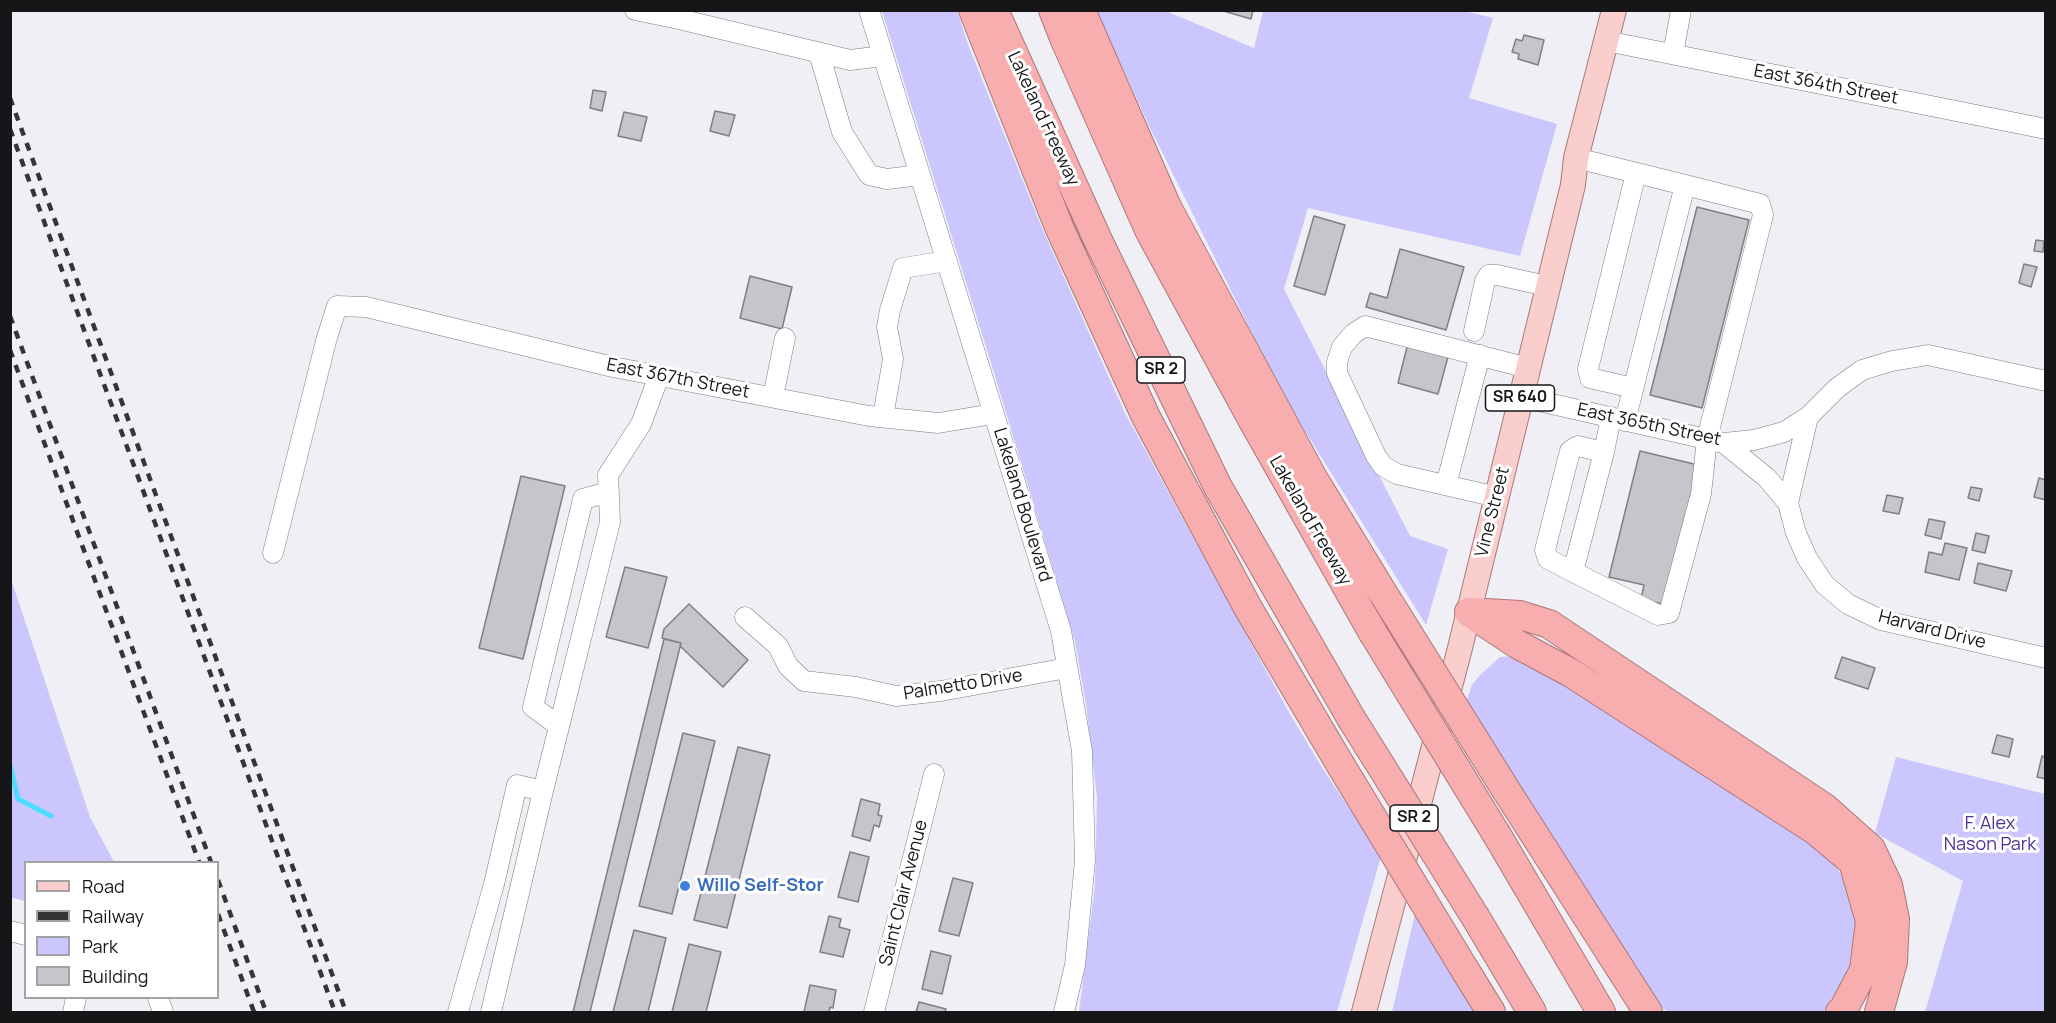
<!DOCTYPE html>
<style>
body{margin:0}
#map{position:relative;width:2056px;height:1023px;overflow:hidden;background:#efeff5;font-family:Manrope,sans-serif}
canvas{display:block}
.frame{position:absolute;inset:0;border:12px solid #161618;pointer-events:none}
.legend{position:absolute;left:24px;top:861px;width:195px;height:138px;box-sizing:border-box;background:#fff;border:2px solid #a2a2a3;margin:0;padding:8px 10px;list-style:none;font-size:18px;color:#161618}
.legend li{display:flex;align-items:center;gap:12px;height:30px}
.legend b{width:30px;border:2px solid #a2a2a3}
</style>
<div id="map">
<canvas width="2056" height="1023"></canvas>
<div class="frame"></div>
<ul class="legend">
<li><b style="height:8px;background:#fbcece"></b>Road</li>
<li><b style="height:8px;background:#353538"></b>Railway</li>
<li><b style="height:16px;background:#ccc6ff"></b>Park</li>
<li><b style="height:16px;background:#c5c5cb"></b>Building</li>
</ul>
</div>
<script>
const ctx = document.querySelector('canvas').getContext('2d');
ctx.lineJoin = 'round';
function paint(path, color) { ctx.fillStyle = color; ctx.fill(path, 'evenodd'); }
const poly = rows => new Path2D(rows.map(r => 'M' + r).join(''));
function trace(path, color, width, dash) { ctx.strokeStyle = color; ctx.lineWidth = width; ctx.lineCap = dash ? 'butt' : 'round'; ctx.setLineDash(dash || []); ctx.stroke(path); }
function write(font, color, halo, rows, align = 'center') {
  ctx.font = font + ' Manrope,sans-serif'; ctx.lineWidth = 6; ctx.setLineDash([]); ctx.textBaseline = 'middle'; ctx.strokeStyle = halo; ctx.fillStyle = color; for (const [text, x, y, turn = 0] of rows) {
    ctx.save(); ctx.translate(x, y); ctx.rotate((+turn || 0) * Math.PI / 180); ctx.textAlign = isNaN(turn) ? turn : align; if (halo) ctx.strokeText(text, 0, 0); ctx.fillText(text, 0, 0); ctx.restore();
  }
}
const green = poly([
 [882,11,957,11,969,47,1042,228,1125,413,1291,716,1323,769,1381,856,1337,1012,1079,1012,1095,886,1097,798,1086,704,1075,642,995,376],
 [1097,11,1166,11,1254,48,1263,11,1464,11,1493,18,1469,98,1557,124,1520,256,1308,208,1284,289,1410,536,1448,549,1426,625,1285,399,1150,128],
 [11,579,90,817,114,862,26,862,25,901,10,897],
 [1513,656,1537,662,1828,854,1849,887,1857,910,1859,949,1830,1006,1822,1012,1669,1012,1662,1008,1638,976,1466,702,1472,685,1481,674,1500,657],
 [1896,757,2045,794,2045,1012,1925,1012,1963,881,1875,833],
 [1415,914,1478,1012,1392,1012]
]);
const stream = poly([
 [10,765,18,799,51,816]
]);
const building = poly([
 [1220,10,1253,10,1251,19,1220,10],
 [1524,35,1544,40,1538,65,1518,59,1519,54,1512,52,1516,39,1522,41,1524,35],
 [593,90,606,92,602,111,590,108,593,90],
 [715,111,735,115,729,136,710,131,715,111],
 [624,112,647,117,641,141,618,136,624,112],
 [1697,207,1749,220,1702,408,1650,395,1697,207],
 [1314,216,1345,225,1325,295,1294,286,1314,216],
 [2036,240,2044,241,2043,252,2034,251,2036,240],
 [1400,249,1464,267,1446,330,1366,307,1370,293,1387,298,1400,249],
 [2024,264,2037,267,2031,287,2019,283,2024,264],
 [750,276,792,287,782,329,740,318,750,276],
 [1408,343,1449,353,1438,394,1398,383,1408,343],
 [1640,451,1698,465,1668,592,1662,604,1641,599,1644,585,1609,577,1640,451],
 [521,476,565,486,523,659,479,648,521,476],
 [2039,478,2046,480,2046,500,2034,497,2039,478],
 [1971,487,1982,489,1979,501,1968,498,1971,487],
 [1887,495,1903,498,1899,514,1883,511,1887,495],
 [1929,519,1945,522,1941,539,1925,535,1929,519],
 [1976,533,1989,536,1985,553,1972,550,1976,533],
 [1945,543,1967,548,1959,580,1925,572,1929,552,1942,555,1945,543],
 [1978,563,2012,571,2006,591,1974,583,1978,563],
 [625,567,667,577,648,648,606,637,625,567],
 [689,604,748,660,723,687,680,646,681,643,662,638,664,629,689,604],
 [664,639,681,643,590,1012,573,1012,664,639],
 [1842,657,1875,668,1868,689,1835,678,1842,657],
 [683,733,715,741,672,914,639,906,683,733],
 [1997,735,2013,739,2009,757,1992,753,1997,735],
 [738,747,770,755,727,928,694,920,738,747],
 [2042,756,2046,757,2046,779,2037,777,2042,756],
 [861,799,880,804,878,815,882,816,879,827,874,825,870,841,852,836,861,799],
 [850,852,869,857,858,902,838,897,850,852],
 [953,878,973,883,959,936,939,931,953,878],
 [829,916,841,919,839,927,850,930,843,957,820,952,829,916],
 [634,930,666,938,648,1012,613,1012,634,930],
 [689,944,721,952,706,1012,672,1012,689,944],
 [931,951,951,956,942,994,922,989,931,951],
 [810,985,836,990,833,1008,830,1007,829,1012,804,1012,810,985],
 [919,1002,946,1009,945,1012,916,1012,919,1002]
]);
const minor = poly([
 [635,10,679,19,850,60,883,56],
 [869,10,1061,631,1082,751,1085,861,1075,965,1064,1012],
 [1606,41,2046,129],
 [819,53,842,132,869,175,887,179,920,175],
 [1673,54,1681,10],
 [1576,158,1685,185,1625,421],
 [1474,331,1485,281,1489,275,1497,275,1547,286],
 [1633,388,1590,378,1588,369,1636,173],
 [773,397,785,338],
 [1521,397,1724,443,1754,440,1784,432,1808,417,1837,388,1862,370,1892,361,1928,355,2046,381],
 [883,417,893,359,887,327,890,310,903,268,947,261],
 [1611,417,1604,452,1578,446,1570,451,1545,550,1548,559,1658,615,1669,613,1701,494,1707,439,1763,215,1760,204,1685,185],
 [1724,443,1767,478,1788,503,1796,533,1807,558,1825,585,1848,604,1881,620,2046,658],
 [1446,485,1480,355],
 [1497,497,1397,474,1383,466,1376,456,1337,373,1337,362,1342,347,1353,334,1365,326,1528,368],
 [1788,503,1808,417],
 [273,553,326,341,337,306,366,307,613,367,869,416,938,423,993,414],
 [1573,572,1604,452],
 [745,617,778,646,788,666,804,681,856,687,896,696,941,691,1067,668],
 [559,726,533,707,583,499,609,492],
 [10,931,26,935],
 [158,998,163,1012],
 [73,1012,76,998],
 [458,1012,494,884,517,785,543,791],
 [491,1012,543,791,610,522,608,475,641,424,659,376],
 [874,1012,934,774]
]);
const major = poly([
 [1364,1012,1459,652,1573,185,1576,158,1614,10]
]);
const highway = poly([
 [973,10,1059,227,1146,417,1248,608,1340,764],
 [994,10,1097,238,1218,487,1351,718],
 [1053,10,1064,38,1149,230,1253,421,1373,633],
 [1081,10,1167,207,1313,478,1383,593],
 [1469,612,1520,615,1549,624,1825,808,1871,849,1888,885,1895,919,1893,962,1879,1012],
 [1470,613,1517,644,1571,673,1816,831,1853,862,1870,921,1864,970,1843,1010,1840,1012],
 [1506,790,1648,1012],
 [1497,835,1601,1012],
 [1476,918,1532,1012],
 [1465,970,1491,1012]
]);
const rail = poly([
 [10,98,346,1012],
 [10,129,335,1012],
 [10,316,211,862],
 [10,350,199,862],
 [218,880,266,1012],
 [218,914,254,1012]
]);
const highwayBridge = poly([
 [1383,593,1506,790],
 [1373,633,1497,835],
 [1351,718,1476,918],
 [1340,764,1465,970]
]);
const markers = [
 [685,886,6,"#3f7fe0"]
];
const shields = [
 [1161,370,48],
 [1520,398,69],
 [1414,818,48]
];
const shieldNames = [
 ["SR 2",1161,370],
 ["SR 640",1520,398],
 ["SR 2",1414,818]
];
const streetNames = [
 ["East 364th Street",1826,85,11],
 ["Lakeland Freeway",1043,119,65],
 ["East 367th Street",678,379,11],
 ["East 365th Street",1649,425,12],
 ["Lakeland Boulevard",1022,505,73],
 ["Vine Street",1493,512,-76],
 ["Lakeland Freeway",1310,521,60],
 ["Harvard Drive",1932,630,14],
 ["Palmetto Drive",963,685,-9],
 ["Saint Clair Avenue",904,893,-76]
];
const parkNames = [
 ["F. Alex",1990,824],
 ["Nason Park",1990,845]
];
const shopNames = [
 ["Willo Self-Stor",697,886]
];
paint(green, '#ccc6ff');
trace(stream, '#4cddfc', 5);
paint(building, '#c5c5cb');
trace(building, '#7f7f85', 1.5);
trace(minor, '#7c7c82', 21);
trace(major, '#a9787a', 26);
trace(highway, '#a9787a', 30);
trace(minor, '#fff', 20);
trace(major, '#fbcece', 24);
trace(highway, '#f8adae', 28);
trace(rail, '#353538', 4.5, [8, 8]);
trace(highwayBridge, '#a9787a', 30, []);
trace(highwayBridge, '#f8adae', 28);
for (const [x, y, r, color] of markers) { const dot = new Path2D(); dot.arc(x, y, r, 0, 2 * Math.PI); ctx.fillStyle = color; ctx.fill(dot); trace(dot, '#fff', 2); }
for (const [x, y, w] of shields) { const box = new Path2D(); box.roundRect(x - w / 2, y - 13, w, 26, 4.5); ctx.fillStyle = '#fff'; ctx.fill(box); trace(box, '#161618', 1.5); }
write('bold 16px', '#161618', null, shieldNames);
write('18px', '#161618', '#fff', streetNames);
write('18px', '#4d3398', '#fff', parkNames);
write('bold 18px', '#366cbe', '#fff', shopNames, 'left');
</script>
